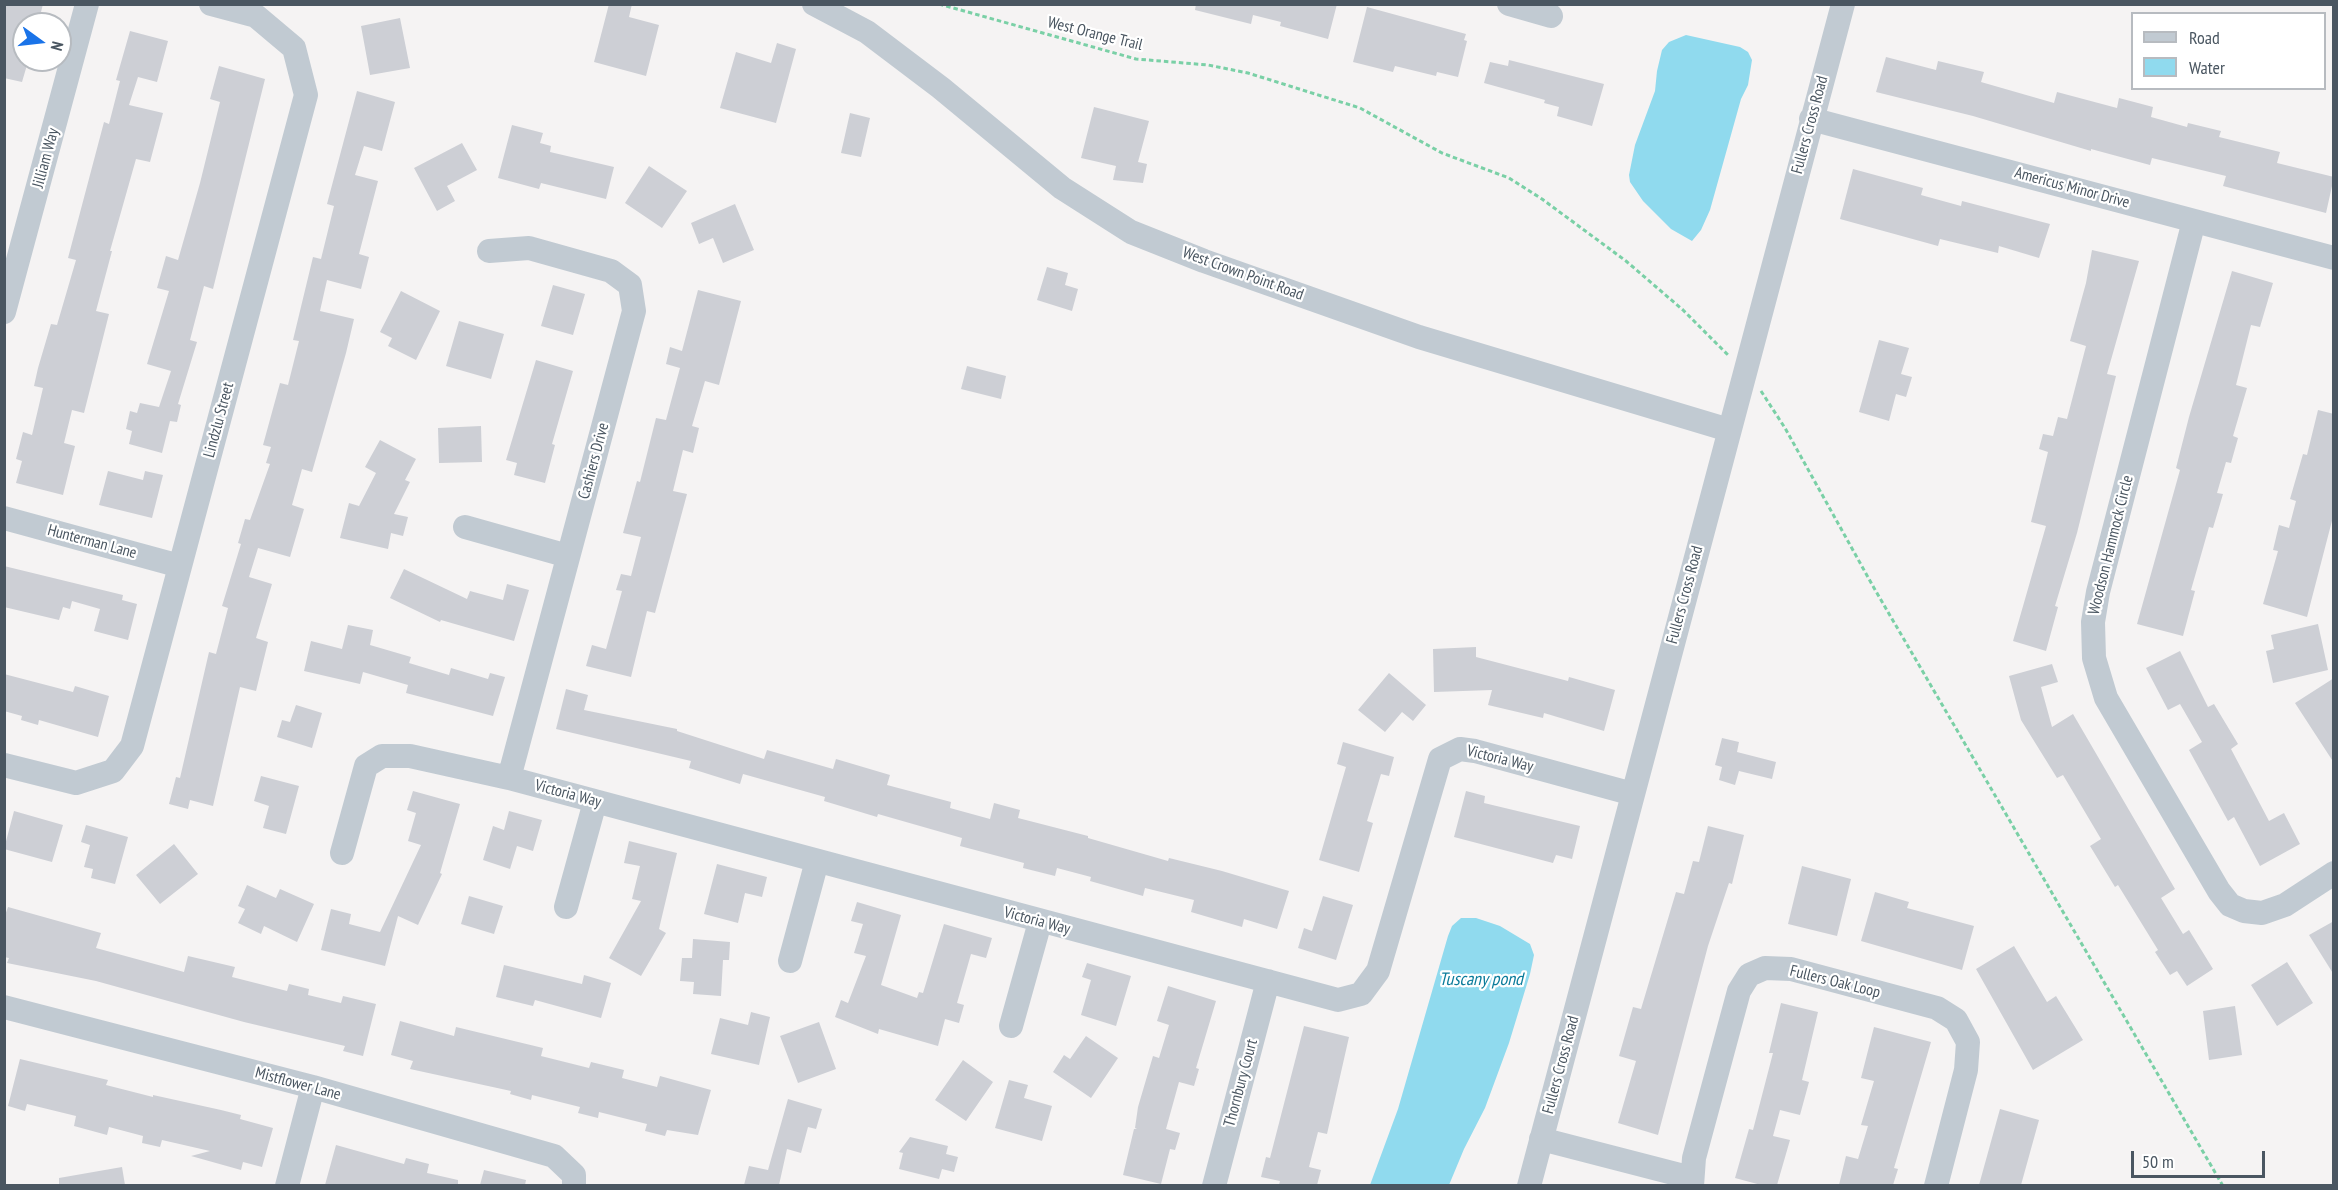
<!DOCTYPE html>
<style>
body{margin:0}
#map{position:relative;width:2338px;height:1190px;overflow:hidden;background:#f5f3f3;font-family:"PT Sans Narrow",sans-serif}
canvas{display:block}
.frame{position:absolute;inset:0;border:6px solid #4a5661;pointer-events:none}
.legend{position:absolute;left:2131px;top:12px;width:195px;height:78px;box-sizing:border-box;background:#fff;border:2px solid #b7bbc0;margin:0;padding:8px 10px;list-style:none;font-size:18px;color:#4a5661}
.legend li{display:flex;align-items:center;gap:12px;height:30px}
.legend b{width:30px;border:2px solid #b7bbc0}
.north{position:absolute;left:12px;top:12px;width:60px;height:60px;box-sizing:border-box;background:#fff;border:2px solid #b7bbc0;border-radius:50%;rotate:105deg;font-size:16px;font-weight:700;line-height:24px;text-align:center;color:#4a5661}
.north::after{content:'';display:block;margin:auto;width:21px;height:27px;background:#1a73e8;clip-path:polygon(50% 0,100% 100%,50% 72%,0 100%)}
.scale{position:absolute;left:2131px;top:1151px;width:134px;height:27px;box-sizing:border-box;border:3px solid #4a5661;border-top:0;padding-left:8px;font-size:18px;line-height:21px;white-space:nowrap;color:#4a5661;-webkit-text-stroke:4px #fff;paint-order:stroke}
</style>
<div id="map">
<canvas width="2338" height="1190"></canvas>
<div class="frame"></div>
<ul class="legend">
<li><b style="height:8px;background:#c1cad2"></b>Road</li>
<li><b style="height:16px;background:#90daee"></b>Water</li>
</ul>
<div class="north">N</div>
<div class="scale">50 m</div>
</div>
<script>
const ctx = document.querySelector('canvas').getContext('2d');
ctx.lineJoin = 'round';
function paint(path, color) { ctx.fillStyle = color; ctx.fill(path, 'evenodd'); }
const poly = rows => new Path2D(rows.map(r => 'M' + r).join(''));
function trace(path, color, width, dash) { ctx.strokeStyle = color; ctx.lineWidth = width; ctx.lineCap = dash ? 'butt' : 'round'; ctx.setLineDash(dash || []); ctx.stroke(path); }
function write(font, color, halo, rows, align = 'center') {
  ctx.font = font + ' "PT Sans Narrow",sans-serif'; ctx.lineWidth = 4.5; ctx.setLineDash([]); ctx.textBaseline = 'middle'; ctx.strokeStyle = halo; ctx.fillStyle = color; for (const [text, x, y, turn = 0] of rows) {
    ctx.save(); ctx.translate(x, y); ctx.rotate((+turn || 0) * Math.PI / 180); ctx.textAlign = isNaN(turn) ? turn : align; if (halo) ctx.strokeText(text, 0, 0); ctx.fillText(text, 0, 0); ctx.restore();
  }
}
const water = poly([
 [1686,35,1740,47,1748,52,1752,60,1748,85,1741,99,1710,210,1701,230,1692,241,1671,229,1643,201,1630,182,1629,175,1635,145,1655,91,1657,71,1662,50,1669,42],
 [1461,918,1476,918,1500,926,1530,944,1534,955,1530,974,1509,1043,1485,1108,1464,1149,1449,1185,1370,1185,1398,1109,1448,936,1452,926]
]);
const building = poly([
 [4,4,43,4,38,24,24,24,24,64,27,65,22,82,4,78],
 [609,4,632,4,629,17,659,25,646,76,594,62],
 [1196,4,1337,4,1328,39,1280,26,1281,22,1253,15,1251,24,1195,10],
 [1367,7,1466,34,1464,40,1467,41,1458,77,1437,72,1436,76,1395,66,1393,72,1353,62],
 [400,18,410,68,370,75,361,26],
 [130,31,168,41,157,82,138,77,129,105,163,113,150,162,136,159,110,251,112,251,96,311,109,314,84,413,72,410,64,443,75,446,63,495,16,483,22,461,16,459,23,432,32,435,43,388,34,386,38,368,51,324,57,325,76,260,68,258,104,122,109,124,120,81,116,80],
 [777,43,796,49,776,123,720,108,736,52,771,63],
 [1886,57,1936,70,1938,61,1984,72,1981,82,2054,103,2057,92,2117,108,2119,98,2153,107,2151,117,2187,127,2188,123,2221,131,2219,137,2280,152,2277,163,2334,177,2326,213,2223,186,2226,176,2152,158,2150,165,2091,149,2091,151,1973,116,1876,92],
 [1509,60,1604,84,1592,126,1557,116,1559,107,1544,103,1545,100,1484,83,1490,62,1508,66],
 [219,66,265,79,213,289,204,286,190,340,197,342,178,404,181,405,177,422,170,421,162,453,129,444,132,431,126,429,130,411,137,413,140,403,159,407,171,371,147,364,169,291,157,288,166,256,178,260,200,183,220,102,210,99],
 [357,91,395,102,382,151,364,146,355,175,378,181,359,254,369,257,361,289,327,280,320,311,354,319,346,353,312,472,302,469,292,505,304,509,290,557,258,548,249,577,272,584,256,638,268,642,256,691,240,687,213,806,190,800,188,809,169,804,176,777,180,778,209,652,216,654,228,608,222,606,241,544,238,543,245,519,250,520,270,464,266,463,271,447,263,445,280,383,288,385,299,341,293,340,313,257,321,259,334,206,327,204],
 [1094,107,1149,121,1138,162,1147,164,1143,183,1113,180,1116,166,1081,158],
 [850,113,870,118,861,157,841,153],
 [512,125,543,133,540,143,551,146,550,152,614,167,606,199,541,183,539,189,498,178],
 [462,143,477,170,447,186,455,201,437,211,414,168],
 [649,166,687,191,662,228,625,203],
 [1853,169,1923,188,1921,195,1961,206,1962,201,2050,224,2039,258,1999,246,1998,253,1940,239,1938,246,1840,219],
 [735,204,754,250,723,263,713,238,699,244,691,223],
 [2092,250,2139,261,2107,374,2116,376,2077,533,2055,606,2058,607,2046,651,2013,641,2046,526,2031,522,2048,452,2039,449,2043,434,2053,436,2058,417,2067,419,2086,346,2070,341,2086,283],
 [1047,267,1068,273,1065,285,1078,289,1072,311,1037,300],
 [2232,271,2273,283,2260,327,2251,325,2236,385,2247,388,2233,436,2238,438,2231,463,2226,462,2217,493,2223,494,2213,528,2209,527,2191,590,2195,591,2183,636,2137,624,2180,470,2176,468,2189,417],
 [553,285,585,294,573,335,541,326],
 [698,290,741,301,719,385,705,381,692,426,699,428,693,453,683,450,673,491,687,494,655,613,647,611,631,677,586,666,592,645,606,649,622,591,616,590,621,574,631,576,641,537,623,533,637,481,640,482,656,418,666,420,680,368,666,364,670,347,682,351],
 [401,291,440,311,416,360,388,346,392,338,380,332],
 [459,321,504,334,491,379,446,366],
 [1879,340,1909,348,1901,374,1912,377,1906,397,1896,394,1889,421,1859,412],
 [536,360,573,371,552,444,555,445,545,483,514,475,517,463,506,460],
 [967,366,1006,376,1001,399,961,389],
 [2318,410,2334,414,2334,513,2307,617,2263,604,2278,551,2273,550,2279,525,2289,528,2296,501,2290,499,2303,454,2307,455],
 [481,426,482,462,439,463,438,428],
 [380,440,416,459,405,480,410,482,394,514,408,517,403,536,391,533,388,549,340,538,349,503,359,506,376,473,365,467],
 [108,471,143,480,145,471,163,475,152,518,99,505],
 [4,566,123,595,122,600,137,604,128,640,94,631,100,609,72,601,70,609,63,607,59,620,4,607],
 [404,569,467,599,470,591,503,600,507,584,529,590,514,641,441,620,440,622,390,598],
 [2318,624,2328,670,2273,683,2266,651,2274,649,2271,635],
 [348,625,373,630,370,645,411,657,409,663,449,675,451,668,488,679,490,673,505,677,493,716,406,693,408,685,363,672,360,684,304,671,311,641,342,649],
 [1476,647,1476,657,1568,681,1569,677,1615,690,1604,731,1544,713,1543,718,1488,705,1492,690,1434,692,1433,649],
 [2180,651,2208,707,2214,704,2238,744,2231,749,2269,821,2284,813,2300,844,2260,866,2234,817,2228,821,2189,750,2202,742,2180,704,2168,710,2146,668],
 [2052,664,2058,682,2041,687,2052,727,2073,714,2175,889,2161,898,2183,934,2189,930,2213,969,2187,986,2177,971,2170,975,2155,952,2158,950,2118,885,2115,887,2090,846,2101,839,2063,775,2057,778,2021,720,2009,676],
 [1389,673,1426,705,1413,721,1402,712,1385,732,1358,710],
 [4,674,73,692,75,686,109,696,98,737,39,720,38,725,21,720,22,716,4,711],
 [2334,678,2334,763,2295,703],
 [566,689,588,695,584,710,677,729,677,731,764,759,767,750,833,769,836,759,890,775,887,785,951,802,950,808,990,819,994,803,1020,810,1018,818,1088,836,1088,838,1168,861,1169,858,1222,871,1289,891,1277,929,1244,919,1242,927,1191,912,1194,900,1145,888,1143,896,1090,881,1091,877,1057,868,1055,876,1023,868,1024,863,960,846,962,838,878,814,877,817,824,801,825,797,743,774,740,784,689,768,691,761,556,729],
 [296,705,322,713,312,748,277,737,282,720,290,722],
 [1722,738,1739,742,1737,752,1776,762,1772,779,1739,771,1735,785,1719,780,1722,767,1715,765],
 [1343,742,1394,757,1389,776,1381,774,1367,821,1373,823,1359,872,1319,860,1346,767,1337,764],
 [261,776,299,786,286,834,263,828,269,806,254,801],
 [413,791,460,804,440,873,442,874,418,925,398,916,385,966,321,950,331,909,351,914,349,924,380,932,421,845,408,841,416,813,407,810],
 [1466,791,1485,796,1484,803,1580,826,1572,859,1556,855,1553,863,1454,837],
 [14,811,63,825,52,862,4,849],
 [509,811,542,820,533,851,517,846,510,869,483,860,493,826,504,830],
 [86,825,128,837,115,884,91,878,93,869,84,867,90,845,81,842],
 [1708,826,1744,835,1732,884,1729,883,1708,946,1658,1135,1618,1123,1636,1061,1619,1056,1633,1007,1641,1009,1676,892,1684,894,1693,861,1699,862],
 [629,841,677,853,659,929,666,933,641,976,609,958,641,901,632,899,640,866,624,863],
 [174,844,198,874,160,904,136,875],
 [717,864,767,877,762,897,745,893,738,923,704,914],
 [1802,866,1851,879,1837,936,1788,924],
 [247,885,276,898,280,889,314,904,297,942,264,926,261,934,238,923,245,909,238,906],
 [1875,892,1909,902,1907,908,1974,926,1962,970,1861,941],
 [469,896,503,906,494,934,461,924],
 [1323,896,1353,905,1336,960,1298,948,1304,928,1312,931],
 [857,902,901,915,881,985,917,998,919,992,923,993,944,924,992,938,986,958,971,954,957,1003,964,1005,959,1023,945,1019,938,1046,879,1029,878,1034,835,1017,841,1000,848,1003,866,956,854,953,863,924,851,921],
 [8,907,101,933,96,948,184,972,188,956,235,967,232,977,287,991,289,984,309,989,308,995,341,1003,343,996,376,1004,363,1056,343,1051,345,1046,244,1022,96,981,7,963,9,958,4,957,4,918],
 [2334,921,2334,975,2309,935],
 [693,939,730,942,729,960,723,960,721,996,693,994,694,982,680,981,682,958,692,958],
 [2014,946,2047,1002,2056,996,2083,1040,2033,1070,1976,969],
 [2287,962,2313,1003,2277,1026,2251,985],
 [1087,963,1131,976,1116,1026,1081,1015,1091,980,1082,977],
 [504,965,582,984,584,975,611,983,601,1018,535,1000,533,1006,496,997],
 [1168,986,1216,1001,1196,1068,1199,1069,1194,1086,1179,1082,1166,1129,1180,1133,1175,1150,1170,1149,1161,1184,1123,1175,1134,1129,1137,1129,1135,1128,1138,1107,1153,1056,1159,1058,1169,1025,1157,1021],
 [1781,1003,1818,1012,1802,1080,1809,1082,1800,1115,1780,1110,1773,1136,1790,1140,1777,1185,1761,1185,1735,1178,1749,1129,1753,1130,1773,1053,1769,1053],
 [2235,1006,2242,1055,2209,1060,2203,1011],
 [751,1012,770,1017,759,1065,711,1054,720,1018,748,1025],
 [400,1021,454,1036,456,1027,543,1048,541,1056,589,1068,591,1062,624,1070,622,1078,657,1087,660,1076,711,1090,698,1135,667,1130,665,1136,645,1131,647,1124,599,1112,598,1118,578,1113,580,1107,532,1095,531,1100,510,1094,511,1091,410,1069,413,1061,391,1055],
 [819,1022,836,1069,798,1083,780,1036],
 [1304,1026,1349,1037,1327,1134,1318,1132,1309,1167,1321,1170,1317,1185,1279,1185,1280,1181,1261,1177,1266,1157,1270,1158],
 [1874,1027,1931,1042,1894,1168,1898,1169,1893,1185,1839,1185,1846,1156,1858,1159,1868,1126,1861,1125,1874,1081,1861,1078],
 [1086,1036,1118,1058,1091,1098,1053,1072,1064,1055,1070,1059],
 [20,1059,108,1080,106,1085,153,1097,153,1095,221,1110,241,1115,240,1119,273,1128,262,1167,243,1162,241,1170,191,1156,210,1151,162,1140,160,1147,142,1143,143,1136,109,1127,107,1135,74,1126,76,1116,27,1104,25,1111,8,1106],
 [963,1060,993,1082,966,1121,935,1100],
 [1009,1080,1028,1085,1024,1098,1052,1106,1042,1141,995,1128],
 [788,1099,822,1109,816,1129,808,1127,801,1153,787,1149,779,1185,744,1185,749,1166,768,1170],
 [2000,1109,2039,1120,2021,1185,1979,1185],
 [910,1137,948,1146,946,1154,958,1157,954,1172,942,1169,939,1179,899,1169,903,1153,899,1152],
 [336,1145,404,1164,406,1158,429,1164,427,1173,458,1180,458,1185,325,1185],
 [122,1167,125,1185,59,1185,59,1178],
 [484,1170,526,1180,525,1185,480,1185]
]);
const path = poly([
 [939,4,1136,59,1208,65,1248,73,1360,108,1442,153,1509,178,1542,199,1626,261,1683,310,1729,356],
 [1761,391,1785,428,1874,588,2223,1186]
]);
const minor = poly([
 [814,4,867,32,941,88,1062,188,1131,232,1204,261,1419,337,1729,430],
 [1509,4,1551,16],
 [1811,119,2334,258],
 [2194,221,2098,592,2093,622,2094,658,2106,698,2219,891,2230,905,2244,911,2262,913,2285,905,2334,873],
 [489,251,529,248,611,271,630,285,634,311,509,778],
 [4,312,87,4],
 [4,518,180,566],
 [465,527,568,556],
 [4,765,76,783,113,771,132,746,306,95,294,48,256,16,211,4],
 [342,853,366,766,382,756,410,756,509,778,1338,1000,1361,994,1378,971,1440,759,1460,749,1475,751,1633,794],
 [566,907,595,802],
 [790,961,817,861],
 [4,1007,313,1087,554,1156,574,1175,574,1186],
 [1011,1026,1040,922],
 [1541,1139,1692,1178],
 [287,1186,313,1087],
 [1214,1186,1268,981],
 [1529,1186,1843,4],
 [1692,1186,1694,1158,1739,991,1749,975,1765,968,1791,969,1937,1008,1956,1020,1968,1042,1966,1070,1936,1186]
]);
const streetNames = [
 ["West Orange Trail",1095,34,14],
 ["Fullers Cross Road",1810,125,-75],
 ["Jilliam Way",46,158,-75],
 ["Americus Minor Drive",2072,188,15],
 ["West Crown Point Road",1243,274,20],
 ["Lindzlu Street",219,420,-75],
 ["Cashiers Drive",594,461,-75],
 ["Hunterman Lane",92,542,15],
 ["Woodson Hammock Circle",2111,545,-76],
 ["Fullers Cross Road",1685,595,-75],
 ["Victoria Way",1500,759,14],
 ["Victoria Way",568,794,15],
 ["Victoria Way",1037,921,15],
 ["Fullers Oak Loop",1835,982,14],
 ["Fullers Cross Road",1561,1065,-75],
 ["Thornbury Court",1241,1083,-75],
 ["Mistflower Lane",298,1084,15]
];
const waterNames = [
 ["Tuscany pond",1481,980]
];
paint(water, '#90daee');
paint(building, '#cdcfd5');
trace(path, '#7ad0a6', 3, [4.5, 3]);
trace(minor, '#c1cad2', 24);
write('16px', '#4a5661', '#fff', streetNames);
write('italic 18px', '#0c7c9b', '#fff', waterNames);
</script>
